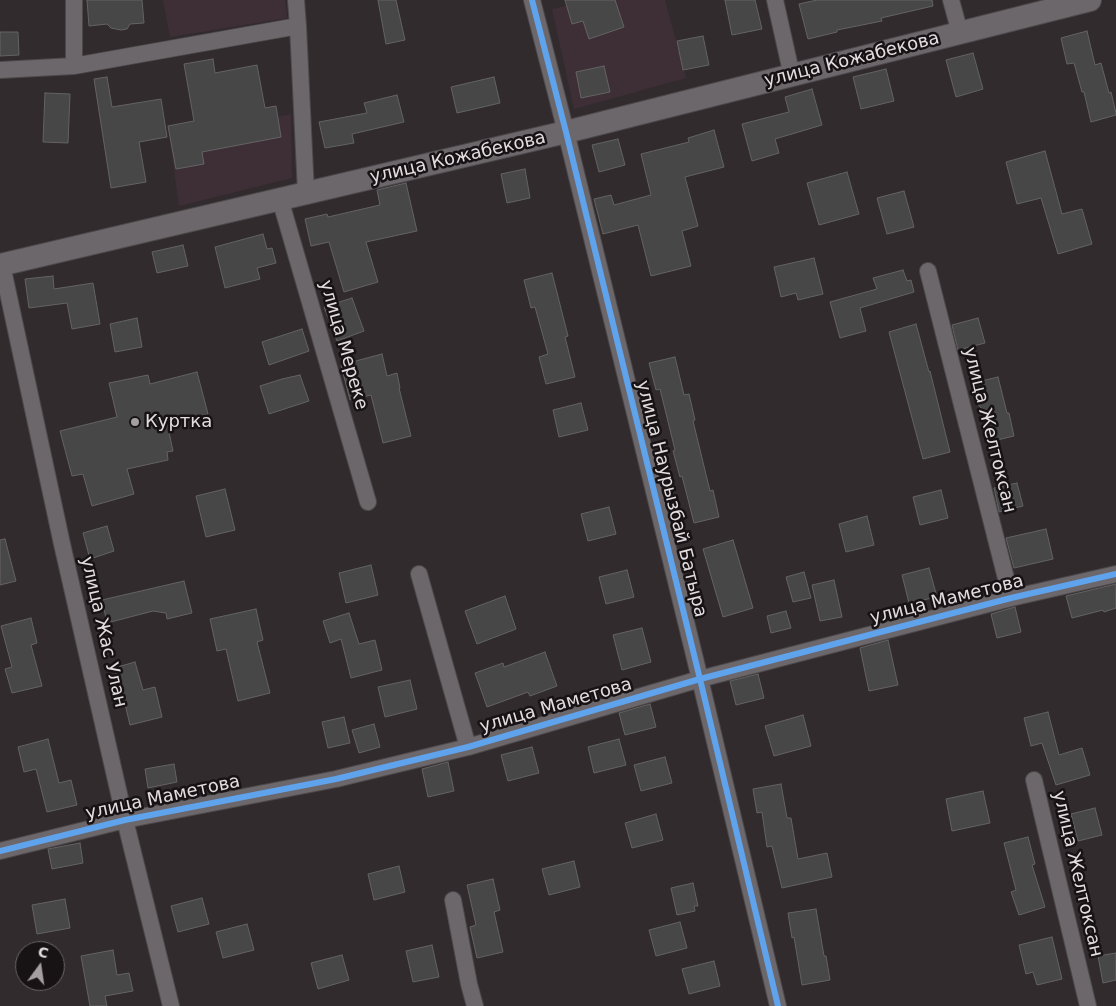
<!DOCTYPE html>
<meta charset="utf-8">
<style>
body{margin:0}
#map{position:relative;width:1116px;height:1006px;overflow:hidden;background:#312b2e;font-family:"DejaVu Sans",sans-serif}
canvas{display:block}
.north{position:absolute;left:15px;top:941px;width:50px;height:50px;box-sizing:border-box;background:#171315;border:1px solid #696466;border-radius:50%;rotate:14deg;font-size:14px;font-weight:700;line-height:20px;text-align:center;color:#e4dde0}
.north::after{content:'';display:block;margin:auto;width:18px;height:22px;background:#a59fa2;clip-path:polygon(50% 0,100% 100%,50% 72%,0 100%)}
</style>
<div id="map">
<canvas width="1116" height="1006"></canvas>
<div class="north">С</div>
</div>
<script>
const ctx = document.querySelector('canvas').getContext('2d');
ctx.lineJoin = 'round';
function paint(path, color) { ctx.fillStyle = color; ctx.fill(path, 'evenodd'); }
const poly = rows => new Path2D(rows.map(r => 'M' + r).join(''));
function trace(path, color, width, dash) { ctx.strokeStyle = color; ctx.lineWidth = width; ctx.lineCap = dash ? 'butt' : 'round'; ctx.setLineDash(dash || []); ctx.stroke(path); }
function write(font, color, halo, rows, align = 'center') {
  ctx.font = font + ' "DejaVu Sans",sans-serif'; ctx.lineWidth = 5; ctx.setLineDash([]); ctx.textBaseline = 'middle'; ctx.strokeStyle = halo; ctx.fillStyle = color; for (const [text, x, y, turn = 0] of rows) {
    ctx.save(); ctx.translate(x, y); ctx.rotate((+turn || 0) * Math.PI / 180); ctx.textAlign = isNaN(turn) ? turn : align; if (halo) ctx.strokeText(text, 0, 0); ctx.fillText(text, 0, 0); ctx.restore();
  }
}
const built = poly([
 [163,0,285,0,287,18,170,37],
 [593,0,665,0,686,78,574,109,552,9],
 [291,114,292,178,179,206,170,140]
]);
const building = poly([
 [87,0,142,0,144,23,130,24,127,29,121,30,111,28,107,24,89,26,87,0],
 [378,0,396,0,405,40,386,44,378,0],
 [565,0,615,0,624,27,589,39,583,21,572,24,565,0],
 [725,0,755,0,762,29,732,35,725,0],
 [817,0,932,0,933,6,881,18,882,21,837,30,837,32,808,39,799,4,817,0],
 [1087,31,1095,65,1101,63,1109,93,1111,92,1116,113,1116,115,1091,122,1084,92,1082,92,1074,63,1067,64,1061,38,1087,31],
 [0,32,18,32,19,55,0,56,0,32],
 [703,36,709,65,683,70,677,41,703,36],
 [973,53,983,89,956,97,946,60,973,53],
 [213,59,215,73,257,65,265,108,276,106,281,137,202,152,204,164,176,169,168,126,194,121,184,64,213,59],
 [604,66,610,92,581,98,576,72,604,66],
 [886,69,894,101,861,109,853,77,886,69],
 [107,77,112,107,161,99,167,137,139,142,146,182,111,188,94,79,107,77],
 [494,77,500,103,457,113,451,87,494,77],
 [812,89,822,125,775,139,779,153,752,161,742,124,789,112,785,97,812,89],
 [45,93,70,94,68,143,43,142,45,93],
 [397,95,404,122,352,134,354,143,325,148,319,122,367,113,364,103,397,95],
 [714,130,724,167,685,177,698,226,682,231,691,266,651,276,638,225,603,234,594,199,611,195,614,205,651,195,641,154,689,142,688,138,714,130],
 [618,139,625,165,599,172,592,145,618,139],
 [1045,151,1062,214,1082,209,1092,244,1058,254,1041,198,1017,204,1006,162,1045,151],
 [525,169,530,198,507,203,501,174,525,169],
 [847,172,859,214,819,225,807,183,847,172],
 [406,183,417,231,366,242,378,282,344,292,329,242,311,246,305,219,327,214,328,217,380,205,377,190,406,183],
 [904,191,914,227,887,234,877,198,904,191],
 [263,234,267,249,272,248,276,263,257,268,260,279,225,288,215,247,263,234],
 [183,245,188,266,157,273,152,252,183,245],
 [814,258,823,294,798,300,796,293,781,297,774,267,814,258],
 [903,270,907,281,911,280,914,292,860,308,866,331,840,338,830,302,877,289,873,278,903,270],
 [552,273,568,336,565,337,575,377,546,384,539,357,548,354,535,307,531,308,524,280,552,273],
 [53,276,54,289,93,283,100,324,72,329,67,303,29,308,25,279,53,276],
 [352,298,364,331,337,341,324,307,352,298],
 [137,318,142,347,115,352,110,324,137,318],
 [978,318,985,343,958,350,952,325,978,318],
 [916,324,929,372,930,371,950,452,923,459,889,332,916,324],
 [302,329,309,351,269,365,262,342,302,329],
 [382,354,387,376,397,373,400,388,399,388,411,436,383,443,371,395,350,400,341,365,382,354],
 [675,357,684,395,689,394,695,420,693,421,710,491,713,490,719,517,694,523,682,476,680,477,673,451,675,450,660,389,656,390,649,363,675,357],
 [197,372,208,414,167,423,173,451,167,452,168,460,127,469,134,494,92,506,83,474,72,476,60,431,117,417,109,383,148,375,150,384,197,372],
 [300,375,309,401,269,414,260,386,282,379,300,375],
 [998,377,1007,413,1009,413,1014,436,989,442,980,406,979,406,973,383,998,377],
 [581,403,588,430,559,437,553,410,581,403],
 [1017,483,1023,506,999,512,994,488,1017,483],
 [225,489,235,530,206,537,196,496,225,489],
 [941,490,948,518,920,525,913,497,941,490],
 [609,507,616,534,588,541,581,514,609,507],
 [867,516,874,545,846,552,839,524,867,516],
 [107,526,114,551,90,559,83,533,107,526],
 [1046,529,1053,559,1014,568,1006,538,1046,529],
 [5,539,16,581,0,585,0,540,5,539],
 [733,540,753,608,723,617,703,549,733,540],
 [371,565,378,595,346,603,339,573,371,565],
 [929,568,937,597,909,603,902,575,929,568],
 [627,570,634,597,606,604,599,577,627,570],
 [804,572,811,598,793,602,786,577,804,572],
 [834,580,842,617,820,621,812,585,834,580],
 [184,581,192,613,167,619,166,613,153,611,107,623,102,600,184,581],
 [1116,584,1116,608,1104,612,1103,610,1072,618,1066,596,1116,584],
 [505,596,516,629,477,644,465,611,505,596],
 [1015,607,1021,632,997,638,991,614,1015,607],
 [256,609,263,640,257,642,270,693,238,701,226,649,217,651,210,619,256,609],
 [786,611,791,628,771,633,767,616,786,611],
 [349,613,359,644,375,640,382,670,351,678,341,639,330,643,323,621,349,613],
 [31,618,37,643,31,645,42,686,12,693,5,669,12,667,1,626,31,618],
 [642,628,651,662,622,670,613,635,642,628],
 [888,640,898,685,869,691,860,648,888,640],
 [545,652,557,686,530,696,528,692,487,707,475,673,503,663,504,667,545,652],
 [135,662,143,690,155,687,162,717,130,725,121,687,120,688,114,668,135,662],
 [758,674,764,698,736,705,730,681,758,674],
 [410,680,417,709,385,717,378,687,410,680],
 [650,704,656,727,625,735,619,713,650,704],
 [1048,712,1059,755,1082,748,1090,775,1056,785,1042,743,1031,746,1024,718,1048,712],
 [803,715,811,746,774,756,765,726,803,715],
 [344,717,350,743,328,748,322,722,344,717],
 [374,724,380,747,359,753,352,730,374,724],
 [48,739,59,783,71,780,77,805,47,812,36,769,24,772,18,747,48,739],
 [619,739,626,765,594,773,588,747,619,739],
 [532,747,539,773,508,781,501,755,532,747],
 [665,757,672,783,641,791,634,765,665,757],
 [448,762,454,791,428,797,422,769,448,762],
 [174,764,177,782,148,788,145,769,174,764],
 [781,784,787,818,791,818,798,859,827,853,832,877,782,888,772,846,767,847,762,812,757,813,753,789,781,784],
 [983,791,990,823,952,831,946,799,983,791],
 [1095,808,1102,835,1078,841,1071,814,1095,808],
 [656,814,663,840,632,848,625,823,656,814],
 [1028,837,1035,864,1032,865,1045,907,1019,915,1011,892,1016,890,1004,843,1028,837],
 [80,843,83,863,52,869,48,849,80,843],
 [574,861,580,887,549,895,542,869,574,861],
 [399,866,405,892,374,900,368,874,399,866],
 [493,879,500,910,494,912,503,952,477,958,470,927,476,925,467,885,493,879],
 [693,883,698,906,694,906,695,911,677,915,671,888,693,883],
 [202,898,209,924,178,932,171,906,202,898],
 [65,899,70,928,37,934,32,905,65,899],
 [816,909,824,956,826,956,830,980,802,985,794,937,792,938,788,913,816,909],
 [680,922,687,948,656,956,649,930,680,922],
 [247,924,254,950,223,958,216,932,247,924],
 [1052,937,1062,979,1037,985,1033,972,1026,974,1019,945,1052,937],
 [432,945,439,977,413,982,406,951,432,945],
 [113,950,117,975,129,973,133,991,105,996,107,1006,90,1006,81,956,113,950],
 [1116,953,1116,980,1103,983,1098,956,1116,953],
 [342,955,349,980,318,989,311,963,342,955],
 [714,961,720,986,689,994,682,969,714,961]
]);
const street = poly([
 [74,0,74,66],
 [296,0,298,26,306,193],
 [532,0,566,132,700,679,778,1006],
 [775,0,792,76],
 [951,0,960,33],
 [0,70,74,66,298,26],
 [280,199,368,502],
 [2,265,62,544,125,820,171,1006],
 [928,271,1011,598],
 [419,574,468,747],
 [1034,780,1088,1006],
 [0,851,125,820,336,779,468,747,700,679,1011,598,1116,574],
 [453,900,469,984,475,1006]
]);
const secondary = poly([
 [0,265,566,132,1090,0]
]);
const cycleway = poly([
 [532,0,566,132,700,679,778,1006],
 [0,851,125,820,336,779,468,747,700,679,1011,598,1116,574]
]);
const markers = [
 [135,422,5,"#a59fa2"]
];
const streetNames = [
 ["улица Кожабекова",852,60,-14],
 ["улица Кожабекова",458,158,-13],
 ["улица Мереке",343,345,74],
 ["улица Желтоксан",989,430,76],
 ["улица Наурызбай Батыра",671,499,76],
 ["улица Маметова",947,600,-14],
 ["улица Жас Улан",103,632,77],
 ["улица Маметова",556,706,-16],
 ["улица Маметова",163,798,-12],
 ["улица Желтоксан",1077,874,77]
];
const poiNames = [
 ["Куртка",145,422]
];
paint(built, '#3e2f37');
paint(building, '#484748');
trace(building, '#646363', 1);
trace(street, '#4d494b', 18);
trace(secondary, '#4d494b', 24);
trace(street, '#6c676a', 16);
trace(secondary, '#6c676a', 22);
trace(cycleway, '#60a3ed', 6);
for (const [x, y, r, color] of markers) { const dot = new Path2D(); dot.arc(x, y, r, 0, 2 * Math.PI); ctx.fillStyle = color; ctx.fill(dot); trace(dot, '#171315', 2); }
write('18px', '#e4dde0', '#171315', streetNames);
write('18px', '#e4dde0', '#171315', poiNames, 'left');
</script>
